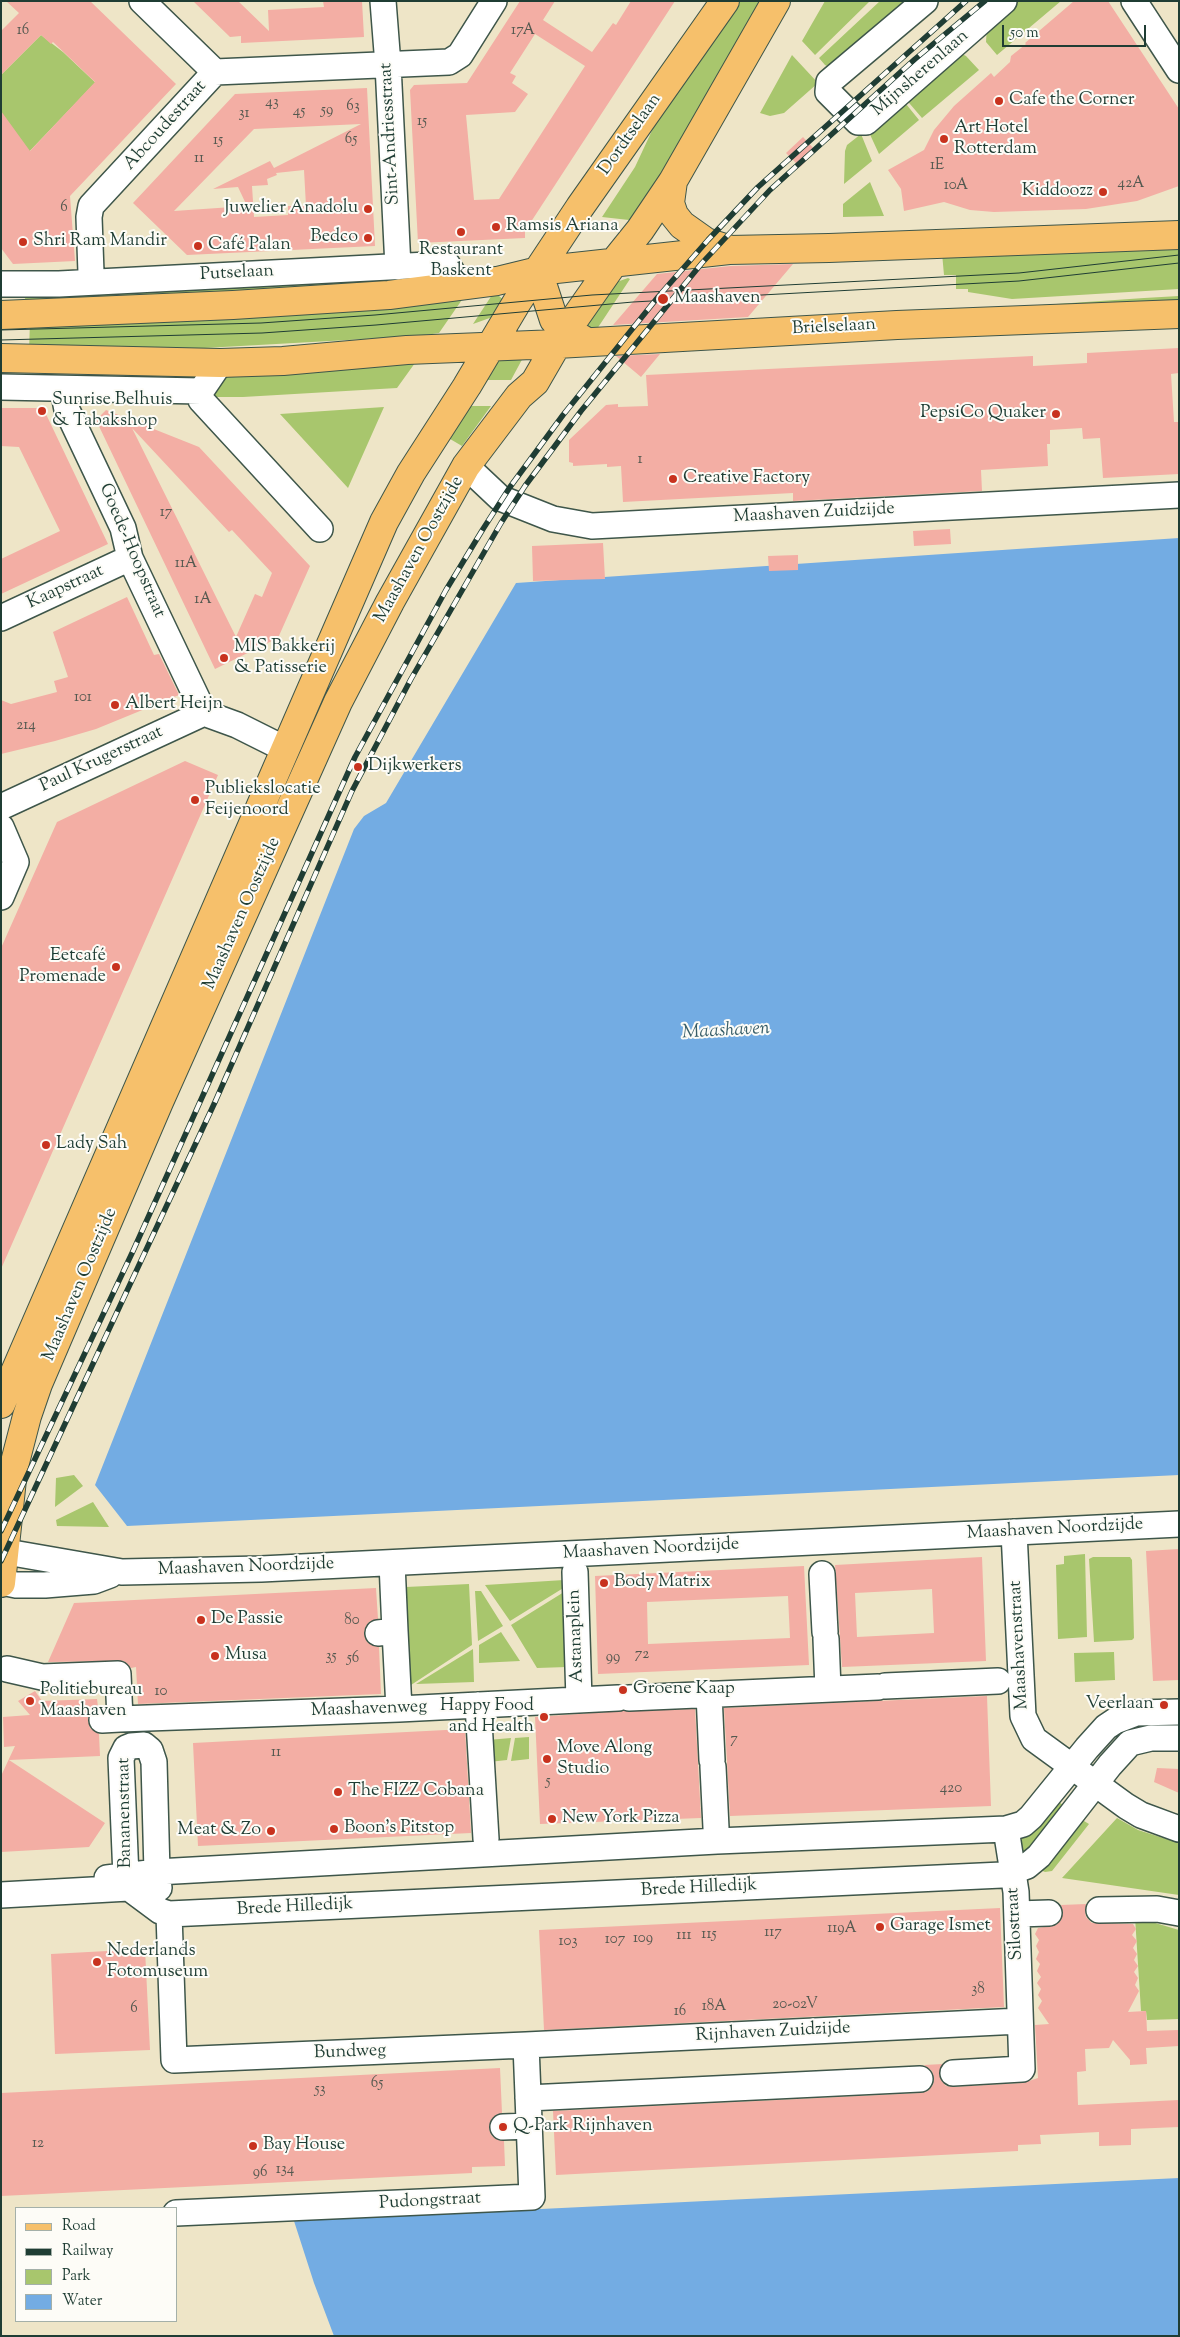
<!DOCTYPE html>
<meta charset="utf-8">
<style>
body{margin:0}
#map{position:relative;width:1180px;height:2337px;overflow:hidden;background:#eee5c7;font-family:"Sorts Mill Goudy",serif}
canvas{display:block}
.frame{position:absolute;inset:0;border:2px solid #1f3d34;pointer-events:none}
.legend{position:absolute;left:15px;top:2207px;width:162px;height:115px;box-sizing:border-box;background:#fdfcf7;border:1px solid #a4b0a9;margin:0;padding:6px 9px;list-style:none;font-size:15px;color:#1f3d34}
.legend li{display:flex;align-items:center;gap:10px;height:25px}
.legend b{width:25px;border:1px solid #a4b0a9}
.scale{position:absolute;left:1002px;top:25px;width:144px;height:22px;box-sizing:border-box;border:2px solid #1f3d34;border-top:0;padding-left:6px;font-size:15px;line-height:18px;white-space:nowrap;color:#1f3d34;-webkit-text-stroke:4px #fdfcf7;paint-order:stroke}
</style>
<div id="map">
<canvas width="1180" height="2337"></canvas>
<div class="frame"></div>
<ul class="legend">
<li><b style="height:6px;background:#f6c06b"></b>Road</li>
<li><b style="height:6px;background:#1f3d34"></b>Railway</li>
<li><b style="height:14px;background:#a8c66d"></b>Park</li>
<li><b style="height:14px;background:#73ace3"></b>Water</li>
</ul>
<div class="scale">50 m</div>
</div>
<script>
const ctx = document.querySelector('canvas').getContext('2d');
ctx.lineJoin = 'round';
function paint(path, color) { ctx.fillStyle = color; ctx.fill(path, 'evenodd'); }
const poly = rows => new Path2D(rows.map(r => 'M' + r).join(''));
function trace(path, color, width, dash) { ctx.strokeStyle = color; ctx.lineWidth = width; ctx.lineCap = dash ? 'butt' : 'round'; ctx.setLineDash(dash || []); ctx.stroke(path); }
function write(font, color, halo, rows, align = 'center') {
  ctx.font = font + ' "Sorts Mill Goudy",serif'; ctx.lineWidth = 4; ctx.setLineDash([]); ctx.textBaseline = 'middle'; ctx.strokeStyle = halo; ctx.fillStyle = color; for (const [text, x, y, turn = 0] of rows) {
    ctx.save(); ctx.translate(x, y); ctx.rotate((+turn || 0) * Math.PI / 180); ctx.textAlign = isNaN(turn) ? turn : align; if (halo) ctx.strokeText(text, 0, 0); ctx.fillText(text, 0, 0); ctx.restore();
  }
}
const green = poly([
 [734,1,765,1,672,165,629,220,602,217,635,167,656,122],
 [825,1,870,1,815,55,802,41],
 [880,1,917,1,829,67,825,65,819,58],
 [1018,1,1061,1,997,55,986,42,987,27],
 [41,35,63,52,100,87,93,85,24,157,1,148,1,75],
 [958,52,966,56,979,70,922,118,904,97],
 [792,55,818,83,784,113,770,116,760,113],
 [902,99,919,120,879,154,867,128],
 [861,134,872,161,844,184,845,151,847,145],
 [870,182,884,216,843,217,843,204],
 [1179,244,1179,289,1012,299,968,292,968,289,956,289,956,275,944,275,942,253],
 [436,277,438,280,26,304,25,298],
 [628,278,630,279,595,332,590,330,583,323,611,284],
 [466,294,439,333,419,336,187,349,29,351,30,322],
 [492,295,499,296,510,305,498,315,473,324],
 [1179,296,1179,310,1013,307,1144,298],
 [504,354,525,354,511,380,483,380],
 [415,363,397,388,243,397,214,397,212,395,215,386,227,376],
 [465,406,491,406,462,446,445,436],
 [384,407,348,488,280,414],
 [74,1475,83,1486,55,1507,56,1478],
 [93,1502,109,1527,57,1526,56,1520],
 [1085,1554,1087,1637,1058,1639,1056,1565,1064,1564,1064,1556],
 [1093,1557,1130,1557,1132,1560,1134,1638,1132,1640,1094,1642,1089,1559],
 [564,1580,565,1587,510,1621,485,1585],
 [469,1584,472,1645,411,1685,406,1587],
 [475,1591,481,1591,503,1626,478,1641],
 [564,1592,567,1667,537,1668,511,1625],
 [501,1632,520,1661,479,1663,479,1645],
 [473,1649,474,1682,416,1684],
 [1114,1652,1115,1680,1075,1682,1074,1653],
 [529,1737,529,1759,511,1761,515,1738],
 [511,1738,507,1760,489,1762,488,1740],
 [1056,1800,1066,1807,1027,1859,1017,1851,1021,1835],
 [1079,1818,1089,1824,1052,1871,1045,1872,1038,1869],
 [1117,1818,1138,1830,1179,1843,1179,1895,1062,1878],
 [1135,1917,1179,1930,1179,2019,1147,2020,1146,2011,1141,2011]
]);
const water = poly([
 [1179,538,1179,1475,127,1526,95,1485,354,829,364,816,386,803,516,583],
 [1179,2178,1179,2336,334,2336,314,2283,294,2221]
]);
const building = poly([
 [6,1,90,1,176,84,70,196,75,261,13,264,1,248,1,111,30,151,95,82,53,42,51,44,41,35,1,75,1,31,19,13],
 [193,1,238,1,269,31,268,10,324,7,323,1,362,1,364,37,241,43,241,36,230,37],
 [520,1,555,1,543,20,592,52,613,23,616,25,631,1,675,1,525,231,525,238,418,243,410,90,414,85,467,83],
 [535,34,585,66,499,199,474,200,466,115,515,112,528,94,512,83,516,76,510,73],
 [1074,1,1108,1,1179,109,1179,186,1137,201,1086,209,994,212,970,210,944,202,904,211,901,189,888,170,924,150,934,130,954,106,991,73,994,77,1010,62,1011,56,1026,44,1025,43],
 [367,88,375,246,187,255,133,203,235,94],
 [361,124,274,168,270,161,213,189,238,187,247,206,174,211,254,129],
 [304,170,306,206,288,206,288,215,254,217,252,186,268,185,267,179,277,175,276,173],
 [803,137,816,151,800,167,786,153],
 [793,264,748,317,613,325,657,274,730,266],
 [1179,348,1179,373,1171,374,1174,422,1179,422,1179,474,1103,478,1100,438,1083,439,1082,428,1050,430,1050,444,1047,444,1048,466,981,470,982,491,793,501,793,493,623,502,621,466,607,467,607,464,573,466,573,463,569,462,569,440,606,405,618,404,618,407,648,406,646,375,1033,356,1033,366,1087,363,1087,353],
 [660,354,641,377,616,356],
 [1,408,40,408,45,412,108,544,1,594,1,559,60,531,19,447,1,446],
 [106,410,199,447,310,566,278,638,215,669,96,420],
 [132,428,229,532,232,530,272,573,262,597,255,594,236,637],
 [950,529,951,544,914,546,913,531],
 [603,543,605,579,533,581,532,546],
 [798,555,798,570,769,571,768,556],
 [127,597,154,655,159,654,179,695,96,729,55,741,1,754,1,700,11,704,57,692,54,681,68,677,53,632],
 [185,761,218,775,1,1269,1,948,57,822],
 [1179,1549,1179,1680,1153,1681,1146,1551],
 [982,1557,986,1661,842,1667,835,1565],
 [932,1589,934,1633,857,1637,855,1593],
 [804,1566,809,1665,598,1674,595,1576],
 [788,1596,790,1638,648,1644,647,1602],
 [376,1588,378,1619,369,1622,365,1628,364,1634,367,1642,379,1647,381,1694,138,1704,136,1667,131,1668,124,1661,48,1662,74,1603],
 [35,1691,42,1701,97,1699,98,1707,89,1713,88,1720,90,1728,99,1734,100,1756,9,1760,105,1823,89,1847,1,1852,1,1776,15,1746,4,1747,3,1717,30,1715,18,1701],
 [987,1696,991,1806,730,1816,724,1708],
 [695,1709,701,1818,540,1824,535,1717,623,1711],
 [465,1729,471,1833,198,1846,193,1743],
 [1157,1768,1179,1769,1179,1793,1154,1782],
 [1086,1904,1085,1911,1086,1917,1092,1923,1133,1924,1136,1929,1132,1935,1137,1941,1133,1948,1137,1954,1134,1960,1138,1966,1134,1972,1138,1978,1135,1985,1139,1991,1128,2012,1146,2011,1147,2031,1179,2030,1179,2046,1146,2048,1147,2064,1130,2065,1130,2060,1113,2040,1109,2048,1085,2049,1086,2071,1077,2072,1078,2105,1179,2100,1179,2127,1131,2129,1131,2145,1099,2146,1099,2132,1040,2135,1041,2144,1018,2145,1018,2151,556,2175,553,2111,921,2093,928,2091,933,2085,934,2079,932,2071,924,2065,943,2064,939,2073,941,2080,946,2086,953,2087,1023,2083,1038,2078,1035,2025,1049,2024,1038,2008,1042,2001,1038,1995,1041,1989,1037,1983,1041,1977,1037,1971,1040,1964,1036,1959,1039,1952,1036,1946,1039,1940,1035,1934,1038,1928,1056,1925,1061,1920,1063,1912,1061,1905],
 [1000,1908,1004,2007,544,2030,539,1930],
 [145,1949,150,2050,55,2054,51,1954],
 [500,2068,502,2113,496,2115,491,2120,489,2128,491,2135,496,2139,504,2141,505,2166,472,2167,472,2173,1,2196,1,2093]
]);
const minor = poly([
 [142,1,215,72],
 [383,1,388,65,398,267],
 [925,1,829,82,828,92,858,122,866,122,1004,1],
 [1134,1,1179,70],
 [88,282,91,273,89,217,91,206,215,72,449,62,460,55,494,1],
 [1,284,59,284,447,264,461,286],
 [220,363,201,391,201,400,320,529],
 [1,387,201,391],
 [63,389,67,410,123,528,130,558,204,713],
 [466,466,500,498,553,519,592,526,1179,495],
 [1,618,130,558],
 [1,807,204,713,237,725,285,749],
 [1,827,16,862,1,897],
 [1014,1532,1023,1716,1034,1739,1126,1806,1141,1815,1179,1829],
 [1,1551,122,1572,261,1569,1179,1524],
 [575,1572,579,1700],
 [822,1574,825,1632],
 [1,1582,16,1585,45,1585,94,1581,110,1575],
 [395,1631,399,1709],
 [378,1633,395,1631,392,1563],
 [826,1639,828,1689],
 [7,1669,42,1677,118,1674,120,1719,102,1720],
 [885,1686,998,1681],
 [709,1694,712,1760],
 [629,1698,878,1687],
 [478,1705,486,1839],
 [120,1719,399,1709,618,1698],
 [713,1767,716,1828],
 [126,1877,121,1758,126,1748,131,1746,144,1745,150,1750,154,1762,157,1872,159,1888],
 [107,1878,157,1872,717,1841,1006,1829,1023,1824,1031,1817,1087,1748,1106,1727,1115,1721,1136,1713,1179,1712],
 [1,1895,129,1888,160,1911,169,1914,1002,1875,1027,1866,1039,1856,1110,1765,1130,1743,1151,1738,1179,1738],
 [1099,1910,1157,1909,1179,1913],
 [169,1914,174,2060,526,2045,1020,2021],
 [1017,1914,1049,1913],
 [953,2073,1022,2069,1016,1892,1006,1829],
 [528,2098,920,2079],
 [503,2127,530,2126],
 [176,2213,532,2197,526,2045]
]);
const major = poly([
 [673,181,670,203,674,215,682,225,706,242,728,249],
 [538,271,554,320,566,331,582,339],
 [1,315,233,305,389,295,497,281,538,271,729,250,829,248,1179,235],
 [1,358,220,363,283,361,407,350,557,344,897,325,1179,314],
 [1,1404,384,522,411,473,467,386,517,302,580,207,725,1],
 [1,1583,13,1470,27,1416,38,1384,159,1102,338,702,390,602,466,466,519,396,535,382,557,344,615,261,640,230,673,181,776,1]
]);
const tram = poly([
 [1,330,261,323,375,315,592,295,1019,273,1179,255],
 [1,340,262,333,376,325,633,302,1019,281,1179,263]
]);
const rail = poly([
 [1,1531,133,1251,355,757,446,590,483,529,510,487,563,415,658,297,708,240,758,187,966,1],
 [1,1561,215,1102,352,791,411,679,501,523,525,486,581,411,702,263,770,190,915,59,985,1]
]);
const markers = [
 [999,101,5,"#c8321e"],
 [944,139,5,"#c8321e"],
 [1103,192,5,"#c8321e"],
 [368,209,5,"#c8321e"],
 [496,227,5,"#c8321e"],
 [461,232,5,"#c8321e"],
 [368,238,5,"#c8321e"],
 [23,242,5,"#c8321e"],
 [198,246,5,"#c8321e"],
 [663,299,6,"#c8321e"],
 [42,411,5,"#c8321e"],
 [1056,414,5,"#c8321e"],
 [673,479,5,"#c8321e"],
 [224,658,5,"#c8321e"],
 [115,705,5,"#c8321e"],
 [358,767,5,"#c8321e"],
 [195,800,5,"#c8321e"],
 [116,967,5,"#c8321e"],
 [46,1145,5,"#c8321e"],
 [604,1583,5,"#c8321e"],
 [201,1620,5,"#c8321e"],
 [215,1656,5,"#c8321e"],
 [623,1690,5,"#c8321e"],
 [30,1701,5,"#c8321e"],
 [1164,1705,5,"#c8321e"],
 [544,1717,5,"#c8321e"],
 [547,1759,5,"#c8321e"],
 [338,1792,5,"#c8321e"],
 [552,1819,5,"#c8321e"],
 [334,1829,5,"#c8321e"],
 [271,1831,5,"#c8321e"],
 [880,1927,5,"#c8321e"],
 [97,1962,5,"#c8321e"],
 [503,2127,5,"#c8321e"],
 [253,2146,5,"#c8321e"]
];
const numberNames = [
 ["16",23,31],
 ["17A",523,31],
 ["43",272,103],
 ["63",353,107],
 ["59",327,111],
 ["45",299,112],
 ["31",244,114],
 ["15",422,122],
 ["65",351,140],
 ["15",218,141],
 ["11",199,159],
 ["1E",937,166],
 ["42A",1131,184],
 ["10A",956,186],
 ["6",64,208],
 ["1",640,460],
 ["17",166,513],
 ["11A",186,564],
 ["1A",203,600],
 ["101",83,698],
 ["214",26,726],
 ["80",352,1621],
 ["72",642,1655],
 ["35",331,1657],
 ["99",613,1658],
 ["56",353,1659],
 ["10",161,1692],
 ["7",734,1740],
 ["11",276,1753],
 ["5",548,1782],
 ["420",951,1789],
 ["119A",842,1929],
 ["117",773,1933],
 ["115",709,1935],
 ["111",684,1936],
 ["109",643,1939],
 ["107",615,1940],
 ["103",568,1942],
 ["38",978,1990],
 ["20-02V",795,2005],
 ["18A",714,2007],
 ["6",134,2009],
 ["16",680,2012],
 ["65",377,2084],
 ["53",320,2090],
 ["12",38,2144],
 ["134",285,2170],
 ["96",260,2173]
];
const streetNames = [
 ["Mijnsherenlaan",921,74,-41],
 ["Abcoudestraat",166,126,-48],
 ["Sint-Andriesstraat",391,134,-93],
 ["Dordtselaan",631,135,-55],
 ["Putselaan",237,274,-3],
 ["Brielselaan",834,328,-3],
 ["Maashaven Zuidzijde",814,514,-3],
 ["Maashaven Oostzijde",420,550,-61],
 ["Goede-Hoopstraat",131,551,67],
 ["Kaapstraat",66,588,-25],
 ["Paul Krugerstraat",102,760,-25],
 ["Maashaven Oostzijde",243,914,-66],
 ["Maashaven Oostzijde",81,1285,-67],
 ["Maashaven Noordzijde",1055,1530,-3],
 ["Maashaven Noordzijde",651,1550,-3],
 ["Maashaven Noordzijde",246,1568,-2],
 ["Astanaplein",577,1636,-92],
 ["Maashavenstraat",1020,1645,-93],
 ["Maashavenweg",369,1710,-2],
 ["Bananenstraat",126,1813,-91],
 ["Brede Hilledijk",699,1889,-3],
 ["Brede Hilledijk",295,1908,-3],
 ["Silostraat",1016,1924,-93],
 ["Rijnhaven Zuidzijde",773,2033,-3],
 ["Bundweg",350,2053,-2],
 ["Pudongstraat",430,2202,-3]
];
const poiNames = [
 ["Cafe the Corner",1009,101],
 ["Art Hotel",954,129],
 ["Rotterdam",954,150],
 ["Kiddoozz",1093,192,"right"],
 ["Juwelier Anadolu",358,209,"right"],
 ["Ramsis Ariana",506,227],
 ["Bedco",358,238,"right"],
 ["Shri Ram Mandir",33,242],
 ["Café Palan",208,246],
 ["Restaurant",461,251,"center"],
 ["Baskent",461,272,"center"],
 ["Maashaven",674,299],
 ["Sunrise Belhuis",52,401],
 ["& Tabakshop",52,422],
 ["PepsiCo Quaker",1046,414,"right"],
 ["Creative Factory",683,479],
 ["MIS Bakkerij",234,648],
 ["& Patisserie",234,669],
 ["Albert Heijn",125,705],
 ["Dijkwerkers",368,767],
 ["Publiekslocatie",205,790],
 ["Feijenoord",205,811],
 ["Eetcafé",106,957,"right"],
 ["Promenade",106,978,"right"],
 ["Lady Sah",56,1145],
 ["Body Matrix",614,1583],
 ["De Passie",211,1620],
 ["Musa",225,1656],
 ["Groene Kaap",633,1690],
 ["Politiebureau",40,1691],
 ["Maashaven",40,1712],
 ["Veerlaan",1154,1705,"right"],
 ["Happy Food",534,1707,"right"],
 ["and Health",534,1728,"right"],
 ["Move Along",557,1749],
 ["Studio",557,1770],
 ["The FIZZ Cobana",348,1792],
 ["New York Pizza",562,1819],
 ["Boon's Pitstop",344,1829],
 ["Meat & Zo",261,1831,"right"],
 ["Garage Ismet",890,1927],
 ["Nederlands",107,1952],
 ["Fotomuseum",107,1973],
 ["Q-Park Rijnhaven",513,2127],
 ["Bay House",263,2146]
];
const waterNames = [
 ["Maashaven",726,1032,-3]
];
paint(green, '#a8c66d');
paint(water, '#73ace3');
paint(building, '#f3aea4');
trace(minor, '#3e564a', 28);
trace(major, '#3e564a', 30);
trace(minor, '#fff', 25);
trace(major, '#f6c06b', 28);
trace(tram, '#1f3d34', 1);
trace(rail, '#1f3d34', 5.5);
trace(rail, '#fdfcf7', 4, [11]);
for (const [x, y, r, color] of markers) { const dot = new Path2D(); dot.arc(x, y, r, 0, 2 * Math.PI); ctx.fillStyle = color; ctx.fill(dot); trace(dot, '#fdfcf7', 2); }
write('15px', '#545950', null, numberNames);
write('18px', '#1f3d34', '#fdfcf7', streetNames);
write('18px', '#1f3d34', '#fdfcf7', poiNames, 'left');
write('italic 19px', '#385e69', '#fdfcf7', waterNames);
</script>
